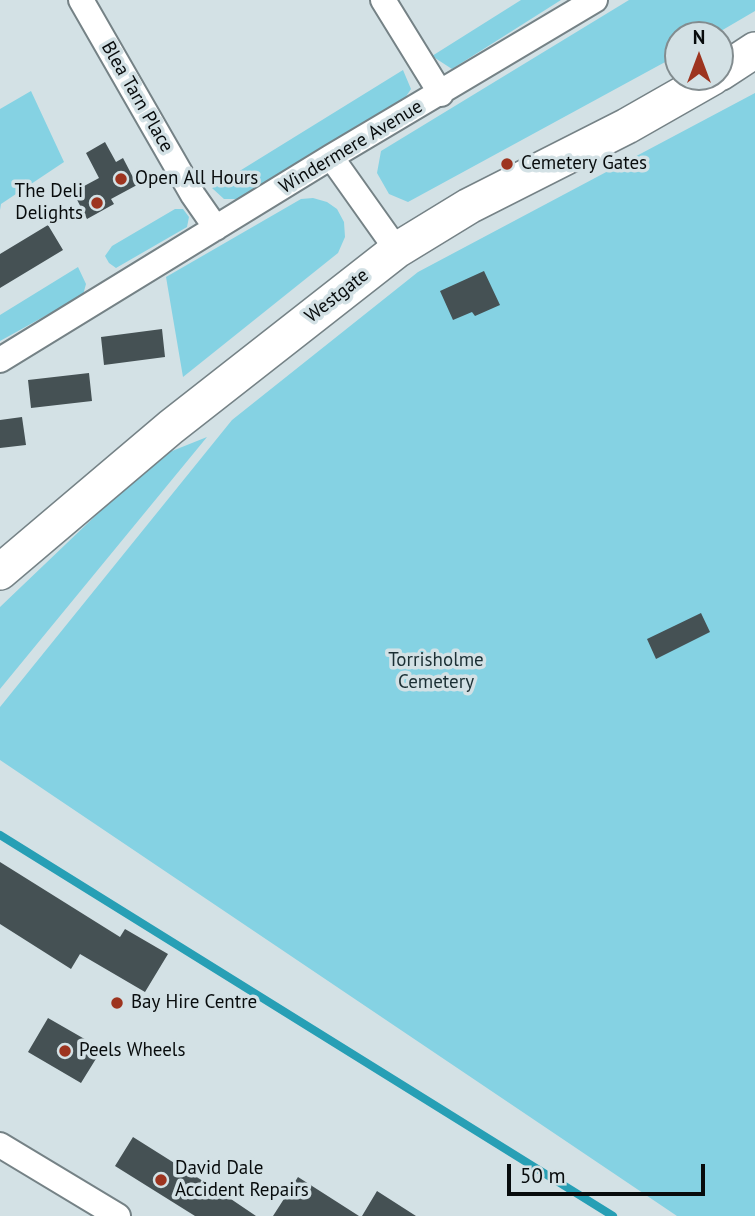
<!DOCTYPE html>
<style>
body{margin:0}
#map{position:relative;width:755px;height:1216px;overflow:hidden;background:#d3e1e5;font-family:"PT Sans",sans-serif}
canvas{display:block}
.north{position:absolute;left:664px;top:21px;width:70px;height:70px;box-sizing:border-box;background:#d3e1e5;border:2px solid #828c8f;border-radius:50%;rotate:0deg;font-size:19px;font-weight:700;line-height:28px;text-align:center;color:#080c0d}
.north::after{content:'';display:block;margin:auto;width:24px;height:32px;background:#9d341f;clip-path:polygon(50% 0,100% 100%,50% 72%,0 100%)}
.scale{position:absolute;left:507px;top:1164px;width:198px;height:32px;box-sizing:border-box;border:4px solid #080c0d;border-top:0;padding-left:9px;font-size:21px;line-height:24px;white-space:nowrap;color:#080c0d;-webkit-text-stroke:5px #d3e1e5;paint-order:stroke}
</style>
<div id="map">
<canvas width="755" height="1216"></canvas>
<div class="north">N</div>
<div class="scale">50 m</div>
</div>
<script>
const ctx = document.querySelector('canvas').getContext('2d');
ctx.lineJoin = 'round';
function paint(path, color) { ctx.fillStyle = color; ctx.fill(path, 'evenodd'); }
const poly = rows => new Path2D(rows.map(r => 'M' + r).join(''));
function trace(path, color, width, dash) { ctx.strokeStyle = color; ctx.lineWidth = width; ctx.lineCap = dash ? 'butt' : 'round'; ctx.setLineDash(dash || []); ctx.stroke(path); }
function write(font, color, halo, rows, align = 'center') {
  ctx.font = font + ' "PT Sans",sans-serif'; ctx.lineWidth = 7; ctx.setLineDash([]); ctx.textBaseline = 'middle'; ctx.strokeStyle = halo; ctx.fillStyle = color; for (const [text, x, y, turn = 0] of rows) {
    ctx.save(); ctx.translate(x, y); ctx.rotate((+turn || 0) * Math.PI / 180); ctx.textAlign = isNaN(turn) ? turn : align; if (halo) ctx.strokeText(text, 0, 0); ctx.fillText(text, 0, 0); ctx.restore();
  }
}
const green = poly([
 [521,0,561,0,452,69,432,56],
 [629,0,755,0,755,11,714,35,678,35,678,55,408,202,389,194,377,173,381,151],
 [403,70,411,89,403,101,237,199,224,199,212,188],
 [31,91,64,162,1,204,0,210,0,109],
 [755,93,755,1216,677,1216,0,760,0,707,232,420,418,272],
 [313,198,327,202,337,209,344,222,345,237,338,253,183,377,166,277,301,199],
 [175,209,183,209,189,217,187,227,116,268,109,263,105,256,112,246],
 [78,267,86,284,83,295,0,341,0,315],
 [207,437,0,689,0,607,157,457]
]);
const stream = poly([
 [0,835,613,1216]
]);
const building = poly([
 [105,142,116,162,123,158,137,185,111,199,114,204,87,219,73,192,99,178,86,153],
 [48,225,63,250,0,288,0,254],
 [484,271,500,305,475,316,472,312,453,320,440,291],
 [162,329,165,357,104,365,101,337],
 [89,373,92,401,31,408,28,380],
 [22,417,26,445,0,448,0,420],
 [701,613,710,632,656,659,647,639],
 [0,862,120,937,125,929,168,954,145,992,80,954,71,969,0,924],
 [48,1018,102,1049,81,1083,28,1052],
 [133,1137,222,1193,256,1216,195,1216,115,1166],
 [298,1177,359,1216,273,1216],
 [377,1191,416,1216,362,1216]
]);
const street = poly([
 [81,0,193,195,216,228],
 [383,0,441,94],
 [331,157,397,250],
 [0,360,331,157,595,0],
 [0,1145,118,1216]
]);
const secondary = poly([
 [720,73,755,50],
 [0,572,171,427,397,250,469,206,627,126,713,77]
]);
const markers = [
 [507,164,7,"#9d341f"],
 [121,179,7,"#9d341f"],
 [97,203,7,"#9d341f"],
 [117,1003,7,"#9d341f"],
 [65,1051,7,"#9d341f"],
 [161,1180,7,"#9d341f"]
];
const streetNames = [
 ["Blea Tarn Place",137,97,60],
 ["Windermere Avenue",351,147,-31],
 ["Westgate",337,296,-38]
];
const poiNames = [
 ["Cemetery Gates",521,164],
 ["Open All Hours",135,179],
 ["The Deli",83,192,"right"],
 ["Delights",83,214,"right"],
 ["Bay Hire Centre",131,1003],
 ["Peels Wheels",79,1051],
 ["David Dale",175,1169],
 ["Accident Repairs",175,1191]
];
const parkNames = [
 ["Torrisholme",436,661],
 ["Cemetery",436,683]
];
paint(green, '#85d2e3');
trace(stream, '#279fb5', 8);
paint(building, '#455154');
trace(street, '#758286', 28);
trace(secondary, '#758286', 38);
trace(street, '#fff', 24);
trace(secondary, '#fff', 35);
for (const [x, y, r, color] of markers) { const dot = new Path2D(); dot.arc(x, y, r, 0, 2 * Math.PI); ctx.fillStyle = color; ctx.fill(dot); trace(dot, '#d3e1e5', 2.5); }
write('19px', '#080c0d', '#d3e1e5', streetNames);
write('19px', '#080c0d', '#d3e1e5', poiNames, 'left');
write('19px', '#1b2f34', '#d3e1e5', parkNames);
</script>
